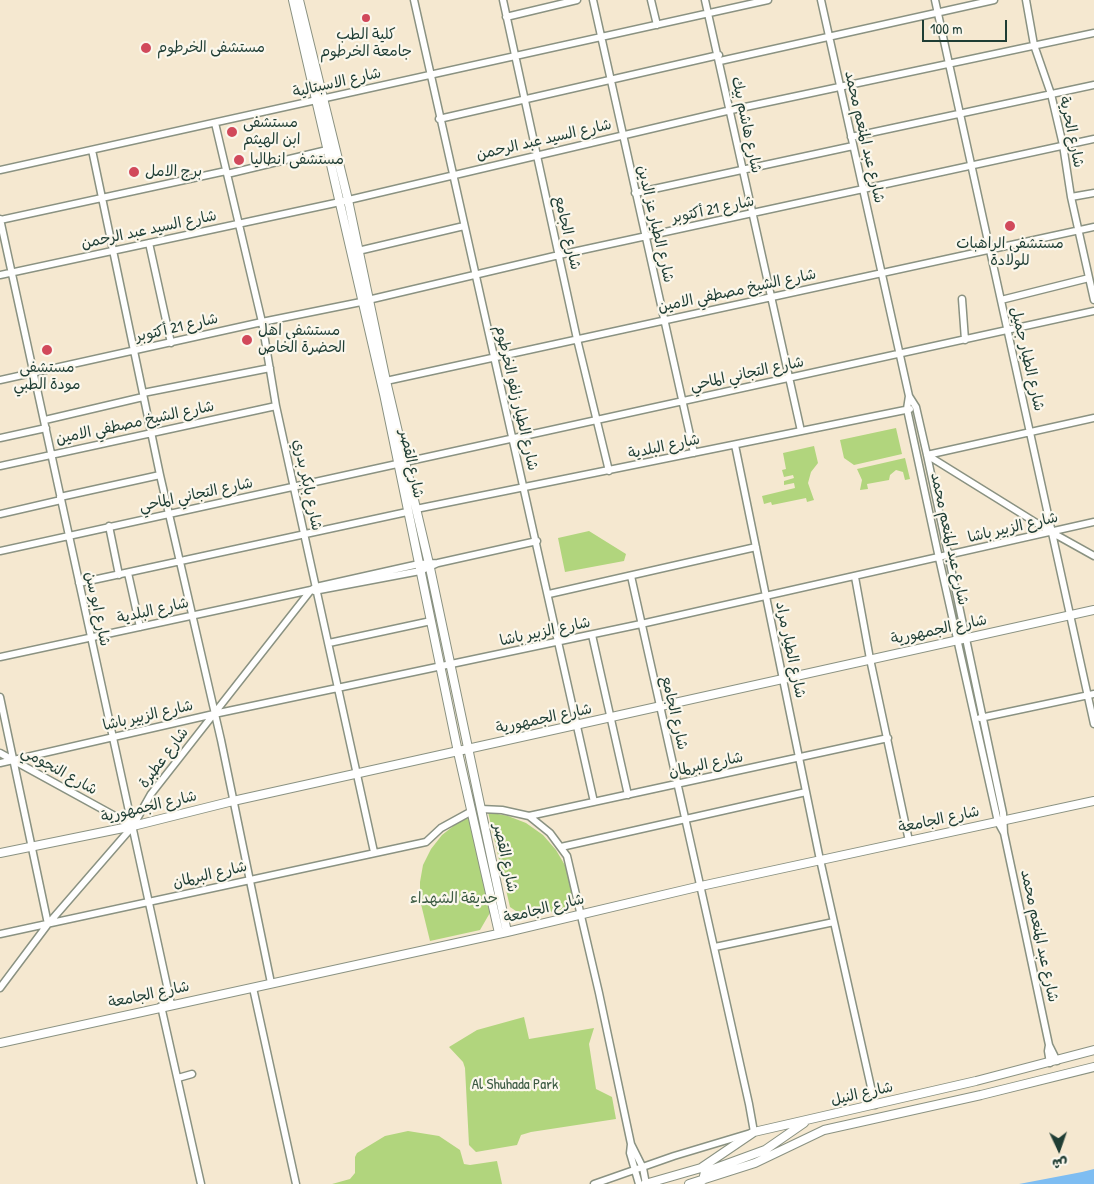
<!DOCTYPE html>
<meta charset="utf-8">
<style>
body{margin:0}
#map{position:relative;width:1094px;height:1184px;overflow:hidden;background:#f5e8d0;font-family:"Patrick Hand","Playpen Sans Arabic",sans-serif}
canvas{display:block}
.north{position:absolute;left:1034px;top:1124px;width:50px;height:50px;-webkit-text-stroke:4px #fbf7ec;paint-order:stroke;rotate:177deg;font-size:14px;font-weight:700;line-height:20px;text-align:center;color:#1f3d34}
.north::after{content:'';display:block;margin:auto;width:18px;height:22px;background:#1f3d34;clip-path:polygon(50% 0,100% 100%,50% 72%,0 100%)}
.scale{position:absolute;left:922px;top:20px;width:85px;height:22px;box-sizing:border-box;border:2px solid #1f3d34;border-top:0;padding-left:6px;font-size:15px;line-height:18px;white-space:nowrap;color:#1f3d34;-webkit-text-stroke:4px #fbf7ec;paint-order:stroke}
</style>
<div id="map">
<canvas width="1094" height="1184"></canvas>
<div class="north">ش</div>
<div class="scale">100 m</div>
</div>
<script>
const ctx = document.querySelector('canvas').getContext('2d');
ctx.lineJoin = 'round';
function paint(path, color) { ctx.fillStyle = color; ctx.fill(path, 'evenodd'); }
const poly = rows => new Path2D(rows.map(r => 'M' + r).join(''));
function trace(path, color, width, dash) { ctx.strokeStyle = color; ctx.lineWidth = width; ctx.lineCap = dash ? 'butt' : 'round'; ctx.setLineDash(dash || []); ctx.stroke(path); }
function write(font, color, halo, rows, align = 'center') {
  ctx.font = font + ' "Patrick Hand","Playpen Sans Arabic",sans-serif'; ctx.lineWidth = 4.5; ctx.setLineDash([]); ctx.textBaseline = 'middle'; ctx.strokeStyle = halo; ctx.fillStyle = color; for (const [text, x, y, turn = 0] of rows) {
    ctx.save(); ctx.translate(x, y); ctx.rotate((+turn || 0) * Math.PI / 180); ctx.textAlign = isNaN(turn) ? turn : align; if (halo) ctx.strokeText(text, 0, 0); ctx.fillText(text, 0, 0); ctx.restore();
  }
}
const green = poly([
 [896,428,902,454,854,465,844,458,840,440],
 [814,446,818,463,811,472,808,483,814,500,807,502,806,498,772,505,771,502,764,504,762,496,795,488,794,483,784,485,784,481,794,478,793,475,784,477,782,470,786,469,783,453],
 [905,458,910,479,905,480,903,472,896,470,890,475,889,480,867,484,868,489,860,490,862,480,857,469],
 [589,531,626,554,624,561,565,572,558,538],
 [488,812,508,816,526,823,543,835,556,850,566,867,572,886,574,907,525,917,510,907],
 [472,816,491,911,480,930,430,941,420,900,420,882,423,865,431,849,442,835,456,824],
 [524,1017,529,1039,594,1028,589,1044,596,1089,612,1097,616,1119,531,1132,521,1135,517,1145,476,1152,469,1145,465,1068,463,1062,449,1047,477,1030],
 [408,1131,439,1136,460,1150,464,1164,470,1165,497,1161,502,1184,332,1184,350,1179,355,1173,355,1157,357,1153,385,1136]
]);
const water = poly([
 [1094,1169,1094,1184,1019,1184,1082,1172]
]);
const minor = poly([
 [414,0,594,802],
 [503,0,577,339,609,471],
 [593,0,694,453],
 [651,0,657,25],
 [705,0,801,431],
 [821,0,909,396,907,409,939,558,998,822,1004,833],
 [935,0,1094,724],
 [1026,0,1034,45,1051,94,1063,145,1071,197,1094,300],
 [506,17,577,0],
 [720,61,994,0],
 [439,119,719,55],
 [215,123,262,322,276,406,374,852],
 [851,137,1094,85],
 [92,150,160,475,221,740,271,983],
 [0,170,768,0],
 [227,174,327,150],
 [635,193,853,146],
 [1071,197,1094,193],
 [0,219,171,1004],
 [0,220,226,171],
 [149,243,171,343],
 [358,251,464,226],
 [0,275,340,202,731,110,1094,33],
 [962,299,965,340],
 [368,300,559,255,1094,139],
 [1001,300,1089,278],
 [0,380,262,322,361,302],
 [386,381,1094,227],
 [143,393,270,368],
 [909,396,916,407,927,455,1003,813,1004,833,1027,941,1049,1045,1057,1061],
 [45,420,143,397],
 [0,438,46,428],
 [735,445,819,855,875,1105],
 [927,455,1051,532,1094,556],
 [927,455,1094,418],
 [405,462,1094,311],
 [0,466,276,406],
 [60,497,160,475],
 [416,509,910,409],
 [0,514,61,500],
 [109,526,119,575],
 [0,551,397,464],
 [128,573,140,627],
 [855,577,870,659,909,841],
 [79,583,407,512],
 [314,591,420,571,438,563,537,541],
 [549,594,756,547],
 [592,635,628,795],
 [329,643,431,621],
 [0,657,311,590,316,587,419,564,438,563],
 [0,697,48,924],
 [980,718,1094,694],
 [0,753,133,826],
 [0,763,214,714,641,624,1094,522],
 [481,809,502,810,529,816,550,833,567,856,599,993,631,1144,630,1153,639,1184],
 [529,816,888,738],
 [561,847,806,792],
 [0,934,426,842,441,828,472,811],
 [715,947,834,922],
 [0,988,48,924,133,826,151,794,311,590],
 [253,988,296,1184],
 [161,1006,201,1184],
 [1049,1045,1048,1051,1050,1063],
 [178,1078,192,1074],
 [631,1144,643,1168,646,1184],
 [594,1184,674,1156,754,1132,749,1104,631,576]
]);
const major = poly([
 [293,0,384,394,458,752,499,933],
 [299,0,348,200,386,381,430,568,507,932],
 [0,853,133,826,233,801,1094,610],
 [0,1043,507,932,701,886,1094,801],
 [703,1180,705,1172,765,1150,804,1123],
 [645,1184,701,1168,754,1132,976,1081,1094,1050],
 [689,1184,755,1163,824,1130,981,1095,1094,1067]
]);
const markers = [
 [366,18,5,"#d1495b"],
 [146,48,6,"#d1495b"],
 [232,132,6,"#d1495b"],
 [239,160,6,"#d1495b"],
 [134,172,6,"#d1495b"],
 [1010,226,6,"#d1495b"],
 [247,340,6,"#d1495b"],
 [47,350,6,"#d1495b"]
];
const poiNames = [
 ["كلية الطب",366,35,"center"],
 ["جامعة الخرطوم",366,52,"center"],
 ["مستشفى الخرطوم",157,48],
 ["مستشفى",243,123],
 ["ابن الهيثم",243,140],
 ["مستشفى انطاليا",250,160],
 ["برج الامل",145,172],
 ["مستشفى الراهبات",1010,244,"center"],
 ["للولادة",1010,261,"center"],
 ["مستشفى اهل",258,331],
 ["الحضرة الخاص",258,348],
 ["مستشفى",47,368,"center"],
 ["مودة الطبي",47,385,"center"]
];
const streetNames = [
 ["شارع الاسبتالية",337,83,-13],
 ["شارع هاشم بيك",746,125,78],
 ["شارع الحرية",1071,132,78],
 ["شارع عبد المنعم محمد",864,137,77],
 ["شارع السيد عبد الرحمن",544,140,-13],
 ["شارع 21 أكتوبر",713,210,-12],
 ["شارع الطيار عز الدين",655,224,77],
 ["شارع السيد عبد الرحمن",149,230,-12],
 ["شارع الجامع",567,233,77],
 ["شارع الشيخ مصطفي الامين",737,291,-12],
 ["شارع 21 أكتوبر",177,328,-13],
 ["شارع الطيار جميل",1027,359,77],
 ["شارع التجاني الماحي",747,374,-12],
 ["شارع الطيار زلفو الخرطوم",516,398,77],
 ["شارع الشيخ مصطفي الامين",135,423,-12],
 ["شارع البلدية",664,447,-12],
 ["شارع القصر",411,464,78],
 ["شارع بابكر بدري",307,485,78],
 ["شارع التجاني الماحي",196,495,-12],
 ["شارع الزبير باشا",1013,528,-13],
 ["شارع عبد المنعم محمد",949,539,78],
 ["شارع ابو سن",97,609,78],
 ["شارع البلدية",153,611,-13],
 ["شارع الجمهورية",939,630,-12],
 ["شارع الزبير باشا",545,632,-12],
 ["شارع الطيار مراد",790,650,78],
 ["شارع الجامع",674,713,77],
 ["شارع الزبير باشا",148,716,-13],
 ["شارع الجمهورية",544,719,-12],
 ["شارع عطبرة",164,758,-53],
 ["شارع البرلمان",706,765,-12],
 ["شارع النجومي",59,771,29],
 ["شارع الجمهورية",149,807,-13],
 ["شارع الجامعة",939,820,-12],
 ["شارع القصر",505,858,78],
 ["شارع البرلمان",210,875,-13],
 ["شارع الجامعة",544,909,-14],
 ["شارع عبد المنعم محمد",1039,936,78],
 ["شارع الجامعة",149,995,-12],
 ["شارع النيل",862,1094,-13]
];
const parkNames = [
 ["حديقة الشهداء",454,899],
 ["Al Shuhada Park",515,1085]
];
paint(green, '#b1d57d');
paint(water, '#7ebdf2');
trace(minor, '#8a9282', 9);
trace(major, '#8a9282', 10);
trace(minor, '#fff', 6);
trace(major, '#fff', 8);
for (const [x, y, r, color] of markers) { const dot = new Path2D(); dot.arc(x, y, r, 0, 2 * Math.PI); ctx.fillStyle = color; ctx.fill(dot); trace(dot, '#fbf7ec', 2); }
write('15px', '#1f3d34', '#fbf7ec', poiNames, 'left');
write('15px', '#1f3d34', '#fbf7ec', streetNames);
write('15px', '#3c5b43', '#fbf7ec', parkNames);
</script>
